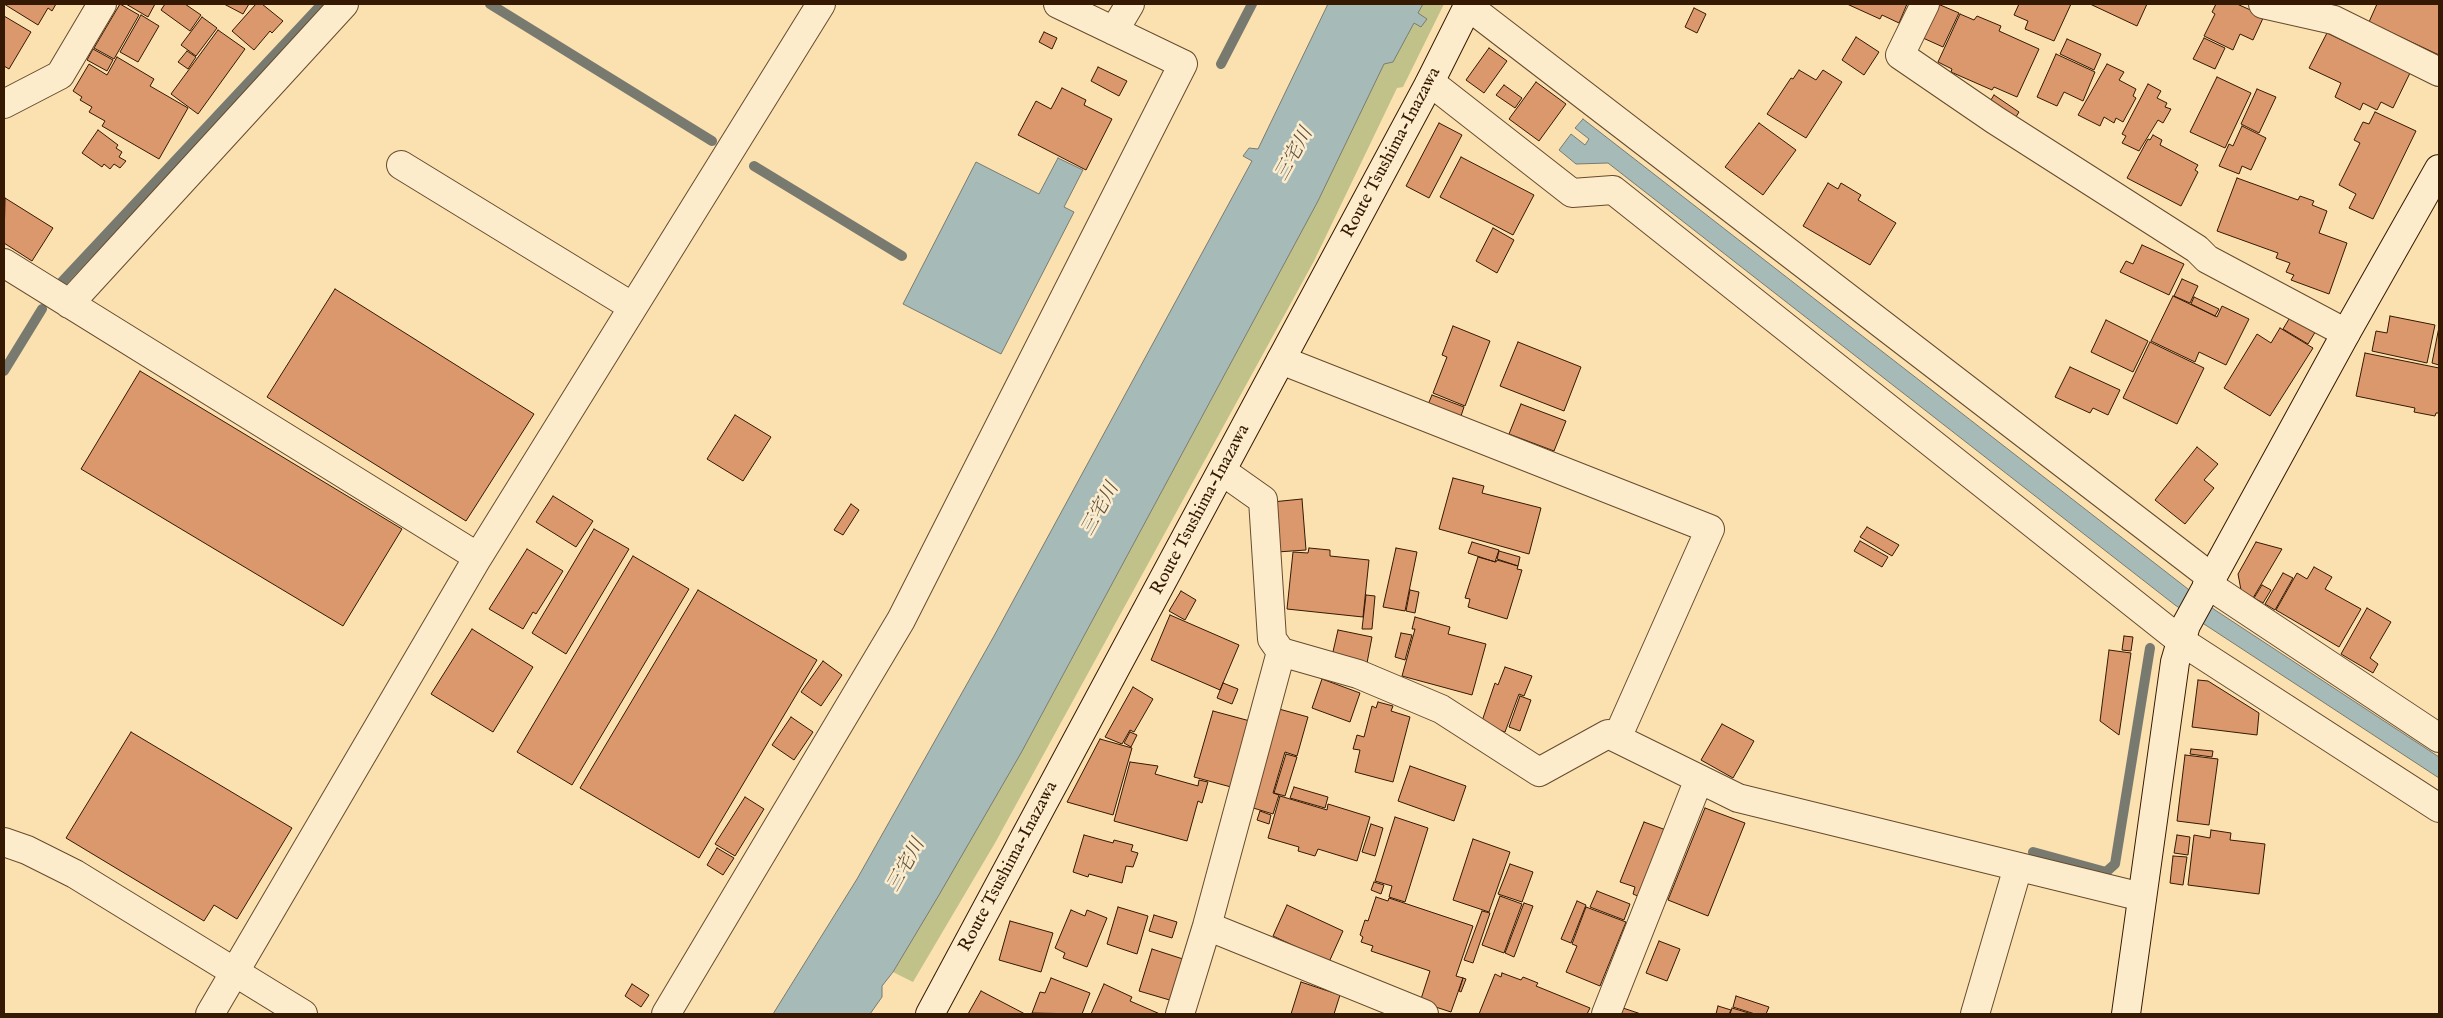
<!DOCTYPE html>
<meta charset="utf-8">
<style>
body{margin:0}
#map{position:relative;width:2443px;height:1018px;overflow:hidden;background:#fbe1b0;font-family:"IM FELL English",serif}
canvas{display:block}
.frame{position:absolute;inset:0;border:5px solid #351902;pointer-events:none}
</style>
<div id="map">
<canvas width="2443" height="1018"></canvas>
<div class="frame"></div>
</div>
<script>
const ctx = document.querySelector('canvas').getContext('2d');
ctx.lineJoin = 'round';
function paint(path, color) { ctx.fillStyle = color; ctx.fill(path, 'evenodd'); }
const poly = rows => new Path2D(rows.map(r => 'M' + r).join(''));
function trace(path, color, width, dash) { ctx.strokeStyle = color; ctx.lineWidth = width; ctx.lineCap = dash ? 'butt' : 'round'; ctx.setLineDash(dash || []); ctx.stroke(path); }
function write(font, color, halo, rows, align = 'center') {
  ctx.font = font + ' "IM FELL English","Noto Serif JP",serif'; ctx.lineWidth = 5; ctx.setLineDash([]); ctx.textBaseline = 'middle'; ctx.strokeStyle = halo; ctx.fillStyle = color; for (const [text, x, y, turn = 0] of rows) {
    ctx.save(); ctx.translate(x, y); ctx.rotate((+turn || 0) * Math.PI / 180); ctx.textAlign = isNaN(turn) ? turn : align; if (halo) ctx.strokeText(text, 0, 0); ctx.fillText(text, 0, 0); ctx.restore();
  }
}
const green = poly([
 [1423,4,1444,4,1403,87,1397,88,1314,261,995,843,913,982,893,972,1021,753,1318,201,1384,64,1393,62,1414,23,1421,27,1426,19,1418,13]
]);
const water = poly([
 [1328,4,1423,4,1418,13,1427,19,1421,27,1414,23,1393,62,1384,64,1318,201,1021,753,939,895,893,972,882,986,882,997,870,1014,773,1014,857,879,994,636,1252,161,1243,156,1249,148,1258,149,1328,4],
 [1583,119,2215,610,2439,757,2439,778,2175,605,1608,163,1576,164,1559,150,1571,134,1585,145,1589,139,1575,128,1583,119],
 [1058,158,1083,170,1064,207,1074,212,1001,354,903,304,976,162,1039,194,1058,158]
]);
const stream = poly([
 [490,4,712,141],
 [1221,64,1252,4],
 [754,166,902,256],
 [58,286,322,4],
 [4,371,42,309],
 [2033,852,2106,872,2115,864,2150,648]
]);
const building = poly([
 [4,4,56,4,52,11,48,8,38,25,4,4],
 [120,4,139,15,114,59,94,48,120,4],
 [126,4,155,4,148,17,126,4],
 [165,4,185,4,201,15,190,31,161,10,165,4],
 [224,4,249,4,243,14,224,4],
 [256,4,262,4,283,21,272,33,270,31,254,50,232,31,256,4],
 [1847,4,1907,4,1899,23,1882,15,1880,19,1847,4],
 [1938,4,1959,13,1943,47,1923,38,1938,4],
 [2019,4,2071,4,2054,41,2025,29,2028,21,2014,15,2019,4],
 [2090,4,2147,4,2137,26,2090,4],
 [2216,4,2237,4,2264,16,2253,40,2240,34,2233,50,2204,36,2215,14,2212,12,2216,4],
 [2377,4,2439,4,2439,55,2369,22,2377,4],
 [1694,8,1706,14,1697,33,1685,27,1694,8],
 [1960,14,1974,20,1977,16,2001,26,1999,31,2039,49,2017,97,1994,87,1992,90,1951,72,1952,69,1938,62,1960,14],
 [141,15,159,26,138,62,120,52,141,15],
 [4,16,31,32,9,69,4,66,4,16],
 [202,17,217,28,196,56,181,45,202,17],
 [218,30,245,49,198,114,171,94,218,30],
 [1044,32,1057,38,1052,49,1039,42,1044,32],
 [2327,33,2410,73,2393,108,2381,102,2377,110,2363,103,2360,110,2335,97,2341,83,2309,68,2327,33],
 [1856,37,1879,52,1864,75,1842,60,1856,37],
 [2204,38,2225,48,2215,69,2193,59,2204,38],
 [2067,39,2101,54,2094,70,2060,54,2067,39],
 [1489,48,1507,61,1484,93,1466,80,1489,48],
 [93,49,113,60,107,71,87,60,93,49],
 [187,51,196,57,188,69,178,62,187,51],
 [2056,54,2095,72,2083,101,2064,92,2057,106,2037,97,2056,54],
 [117,57,154,79,150,86,188,108,159,159,102,126,105,121,89,112,92,107,80,100,82,97,73,91,89,64,107,75,117,57],
 [2107,64,2124,72,2119,80,2136,89,2133,96,2136,98,2123,122,2116,118,2114,123,2104,117,2100,126,2078,115,2107,64],
 [1098,67,1127,81,1119,96,1091,81,1098,67],
 [1799,70,1816,80,1823,70,1842,82,1806,138,1767,114,1791,78,1793,79,1799,70],
 [2217,77,2251,93,2225,148,2190,132,2217,77],
 [1536,82,1566,104,1539,141,1509,119,1536,82],
 [2148,84,2161,91,2157,98,2167,103,2165,107,2171,109,2163,123,2158,120,2139,151,2122,143,2126,136,2122,134,2148,84],
 [1504,85,1522,98,1515,108,1496,95,1504,85],
 [1062,88,1086,100,1084,105,1112,119,1086,170,1018,135,1036,101,1051,109,1062,88],
 [2257,89,2276,97,2259,133,2241,124,2257,89],
 [1994,95,2019,112,2014,120,1989,103,1994,95],
 [2375,112,2416,131,2373,219,2349,208,2356,194,2339,185,2360,143,2354,140,2363,122,2369,124,2375,112],
 [1439,123,1462,135,1429,198,1406,186,1439,123],
 [1759,123,1796,150,1763,195,1725,167,1759,123],
 [2242,126,2266,138,2251,170,2242,166,2239,174,2219,166,2229,144,2233,146,2242,126],
 [98,130,118,145,116,148,122,152,119,157,126,161,120,168,114,164,110,169,104,164,102,167,82,153,98,130],
 [2153,135,2162,140,2160,145,2198,165,2195,170,2198,172,2181,206,2127,178,2148,139,2150,140,2153,135],
 [1461,157,1534,195,1513,235,1440,197,1461,157],
 [2237,178,2298,200,2300,196,2314,201,2312,205,2327,211,2319,233,2347,243,2329,294,2291,280,2294,275,2286,272,2290,263,2276,258,2278,253,2217,231,2237,178],
 [1828,183,1838,189,1841,183,1861,195,1858,200,1896,223,1870,265,1803,226,1828,183],
 [5,198,53,228,32,261,4,243,5,198],
 [1493,228,1514,240,1497,273,1476,261,1493,228],
 [2142,245,2184,264,2169,295,2120,272,2126,261,2133,264,2142,245],
 [2182,279,2198,286,2190,303,2174,296,2182,279],
 [335,289,534,414,466,521,267,397,335,289],
 [2173,296,2217,317,2222,306,2249,319,2226,365,2199,352,2195,362,2151,341,2173,296],
 [2194,297,2219,309,2215,316,2191,304,2194,297],
 [2292,314,2317,329,2308,344,2283,329,2292,314],
 [2390,316,2435,325,2427,363,2372,351,2376,331,2387,333,2390,316],
 [2106,320,2148,341,2133,372,2091,352,2106,320],
 [1453,326,1490,341,1465,406,1433,393,1447,357,1442,355,1453,326],
 [2439,327,2439,365,2432,363,2439,327],
 [2280,328,2313,348,2270,416,2224,388,2257,334,2271,343,2280,328],
 [1518,342,1581,367,1564,411,1500,386,1518,342],
 [2150,342,2204,368,2177,424,2123,398,2150,342],
 [2365,353,2439,368,2439,413,2436,413,2435,416,2414,412,2415,408,2356,396,2365,353],
 [2070,367,2120,390,2108,415,2093,408,2090,413,2055,397,2070,367],
 [140,371,402,529,343,626,81,469,140,371],
 [1432,395,1464,407,1460,419,1427,407,1432,395],
 [1521,404,1566,421,1554,451,1509,434,1521,404],
 [735,415,771,437,743,481,707,459,735,415],
 [2197,447,2218,464,2204,480,2214,488,2185,524,2155,500,2197,447],
 [1453,478,1484,486,1482,493,1541,508,1529,554,1439,529,1453,478],
 [553,496,593,521,576,547,536,522,553,496],
 [1302,499,1306,550,1277,552,1272,502,1302,499],
 [851,504,859,510,843,535,834,530,851,504],
 [1867,527,1899,545,1892,556,1860,537,1867,527],
 [594,529,629,549,566,654,532,633,594,529],
 [1860,541,1888,557,1882,567,1854,551,1860,541],
 [1472,542,1499,550,1495,562,1468,553,1472,542],
 [2256,542,2282,549,2253,598,2241,590,2238,574,2256,542],
 [1309,548,1330,550,1330,556,1369,560,1363,617,1287,609,1293,552,1308,553,1309,548],
 [1396,548,1417,552,1405,611,1383,607,1396,548],
 [527,549,563,571,536,614,533,612,523,629,489,609,527,549],
 [1499,551,1520,557,1518,566,1497,559,1499,551],
 [633,556,689,589,572,785,517,752,633,556],
 [1478,557,1496,562,1497,560,1518,566,1517,569,1522,570,1507,619,1468,607,1470,599,1465,598,1478,557],
 [2314,567,2332,577,2325,589,2361,609,2339,647,2276,610,2297,573,2307,579,2314,567],
 [2283,573,2293,578,2275,610,2265,604,2283,573],
 [2262,585,2271,590,2263,603,2254,598,2262,585],
 [698,590,817,660,699,858,580,788,698,590],
 [1410,590,1419,592,1415,613,1406,611,1410,590],
 [1181,591,1196,600,1185,620,1169,611,1181,591],
 [1366,595,1375,596,1372,629,1362,629,1366,595],
 [2367,608,2391,622,2370,658,2378,664,2373,673,2341,654,2367,608],
 [1170,615,1239,645,1220,690,1151,660,1170,615],
 [1415,617,1450,627,1448,634,1486,644,1472,695,1402,676,1415,629,1412,629,1415,617],
 [472,629,533,667,493,732,431,694,472,629],
 [1338,630,1372,637,1367,663,1332,656,1338,630],
 [1401,633,1412,635,1405,660,1395,657,1401,633],
 [2124,636,2133,637,2131,651,2122,650,2124,636],
 [2109,650,2131,653,2119,735,2100,721,2109,650],
 [823,661,842,675,821,706,801,692,823,661],
 [1505,667,1532,676,1524,696,1519,694,1505,732,1481,724,1495,683,1498,685,1505,667],
 [1322,679,1360,693,1350,722,1312,708,1322,679],
 [2198,680,2208,681,2259,713,2257,735,2192,727,2198,680],
 [1223,683,1238,689,1232,704,1217,698,1223,683],
 [1133,687,1153,699,1134,732,1130,730,1122,744,1105,737,1133,687],
 [1520,696,1531,700,1520,731,1509,727,1520,696],
 [1378,702,1393,706,1391,711,1410,717,1393,782,1355,772,1360,750,1353,749,1357,735,1364,737,1372,706,1376,708,1378,702],
 [1279,709,1308,717,1297,756,1285,752,1273,793,1279,795,1273,814,1250,807,1279,709],
 [1213,711,1250,721,1231,787,1194,777,1213,711],
 [791,717,813,732,794,760,772,745,791,717],
 [1722,724,1754,741,1733,778,1701,760,1722,724],
 [131,732,292,828,237,919,214,905,204,921,66,838,131,732],
 [1130,732,1137,735,1131,747,1124,743,1130,732],
 [1100,739,1132,748,1113,815,1067,802,1100,739],
 [2191,749,2213,751,2212,757,2190,754,2191,749],
 [1286,754,1297,757,1285,796,1274,793,1286,754],
 [2185,755,2218,759,2209,825,2177,821,2185,755],
 [1130,762,1158,766,1155,774,1198,786,1199,780,1208,782,1202,803,1198,801,1187,841,1114,821,1130,762],
 [1410,766,1466,786,1454,821,1398,801,1410,766],
 [1294,787,1328,797,1325,808,1290,798,1294,787],
 [1280,796,1327,810,1328,804,1370,817,1357,861,1318,849,1315,856,1298,851,1299,847,1268,838,1280,796],
 [745,797,764,809,735,856,715,844,745,797],
 [1705,808,1745,823,1708,916,1668,900,1705,808],
 [1260,811,1271,815,1269,824,1257,820,1260,811],
 [1395,817,1428,828,1405,902,1389,897,1392,886,1375,881,1395,817],
 [1644,822,1666,830,1640,897,1633,894,1635,887,1620,882,1644,822],
 [1371,824,1383,828,1375,856,1362,852,1371,824],
 [2211,830,2231,833,2230,840,2265,844,2259,894,2188,885,2194,835,2210,838,2211,830],
 [1084,835,1113,843,1114,840,1133,845,1131,851,1138,853,1133,867,1126,866,1122,883,1089,874,1088,877,1073,872,1084,835],
 [2177,835,2190,837,2188,855,2174,853,2177,835],
 [1473,839,1510,852,1489,912,1453,900,1473,839],
 [717,848,734,858,723,875,707,865,717,848],
 [2173,856,2187,857,2183,885,2170,883,2173,856],
 [1510,864,1533,872,1522,902,1498,894,1510,864],
 [1374,882,1384,885,1381,894,1371,890,1374,882],
 [1597,891,1630,904,1624,920,1590,907,1597,891],
 [1500,896,1522,904,1504,953,1482,945,1500,896],
 [1376,897,1388,901,1389,898,1473,926,1456,976,1463,978,1451,1012,1420,1002,1430,971,1371,951,1373,946,1361,942,1363,937,1360,935,1365,920,1368,921,1376,897],
 [1577,901,1586,905,1571,943,1561,939,1577,901],
 [1524,903,1533,906,1514,957,1505,953,1524,903],
 [1287,905,1343,931,1329,962,1273,936,1287,905],
 [1118,907,1148,916,1137,954,1107,944,1118,907],
 [1586,907,1626,922,1600,986,1566,972,1577,946,1572,944,1586,907],
 [1071,910,1085,916,1087,910,1107,918,1087,967,1063,958,1065,953,1055,948,1071,910],
 [1482,911,1490,913,1473,963,1464,960,1482,911],
 [1154,915,1177,922,1172,938,1149,931,1154,915],
 [1010,921,1053,933,1041,972,999,960,1010,921],
 [1659,941,1680,949,1667,981,1646,973,1659,941],
 [1152,949,1186,960,1173,1001,1139,991,1152,949],
 [1502,973,1521,980,1523,977,1538,983,1536,986,1590,1008,1587,1014,1479,1014,1495,974,1501,977,1502,973],
 [1051,978,1090,993,1082,1014,1032,1013,1040,992,1045,993,1051,978],
 [1463,978,1466,979,1461,992,1459,991,1463,978],
 [1301,982,1340,995,1334,1014,1291,1014,1301,982],
 [632,984,649,995,641,1007,625,996,632,984],
 [1104,984,1132,997,1130,1001,1160,1014,1091,1014,1104,984],
 [981,991,1025,1014,968,1014,981,991],
 [1736,996,1769,1007,1766,1014,1755,1014,1733,1007,1736,996],
 [1718,1006,1731,1010,1729,1014,1716,1014,1718,1006],
 [1623,1008,1641,1014,1620,1014,1623,1008],
 [1732,1008,1752,1014,1730,1014,1732,1008]
]);
const street = poly([
 [1925,4,1900,55,1995,120,2197,249,2207,259,2346,333],
 [2263,4,2334,20,2439,72],
 [1468,6,2211,577],
 [1114,31,1130,4],
 [1430,82,1572,193,1613,190,2181,641,2439,808],
 [4,104,60,75,102,4],
 [401,165,633,307],
 [4,263,478,557],
 [69,304,344,4],
 [1281,360,1710,529,1617,738],
 [1222,471,1263,500,1272,639,1281,652,1358,674,1441,709,1539,772,1608,734,1738,798,2142,897],
 [2207,584,2439,738],
 [4,842,27,850,75,874,303,1014],
 [1207,926,1424,1014],
 [210,1014,478,557,821,4],
 [666,1014,901,620,1183,64,1058,4],
 [1180,1014,1207,926,1281,652],
 [1606,1014,1699,779],
 [1975,1014,2018,867]
]);
const secondary = poly([
 [930,1014,1430,82,1469,4],
 [2126,1014,2175,662,2186,625,2346,333,2439,169]
]);
const streetNames = [
 ["Route Tsushima-Inazawa",1392,153,-62],
 ["Route Tsushima-Inazawa",1201,510,-62],
 ["Route Tsushima-Inazawa",1009,867,-62]
];
const waterNames = [
 ["三宅川",1295,155,-61],
 ["三宅川",1101,510,-61],
 ["三宅川",907,866,-61]
];
paint(green, '#c1c28a');
paint(water, '#a6bab8');
trace(water, '#797a6f', 1);
trace(stream, '#797a6f', 10);
paint(building, '#dc986d');
trace(building, '#351902', 1);
trace(street, '#664b2e', 30);
trace(secondary, '#351902', 30);
trace(street, '#fceccc', 28);
trace(secondary, '#fceccc', 28);
write('18px', '#351902', '#fceccc', streetNames);
write('italic 19px', '#5d5142', '#fceccc', waterNames);
</script>
